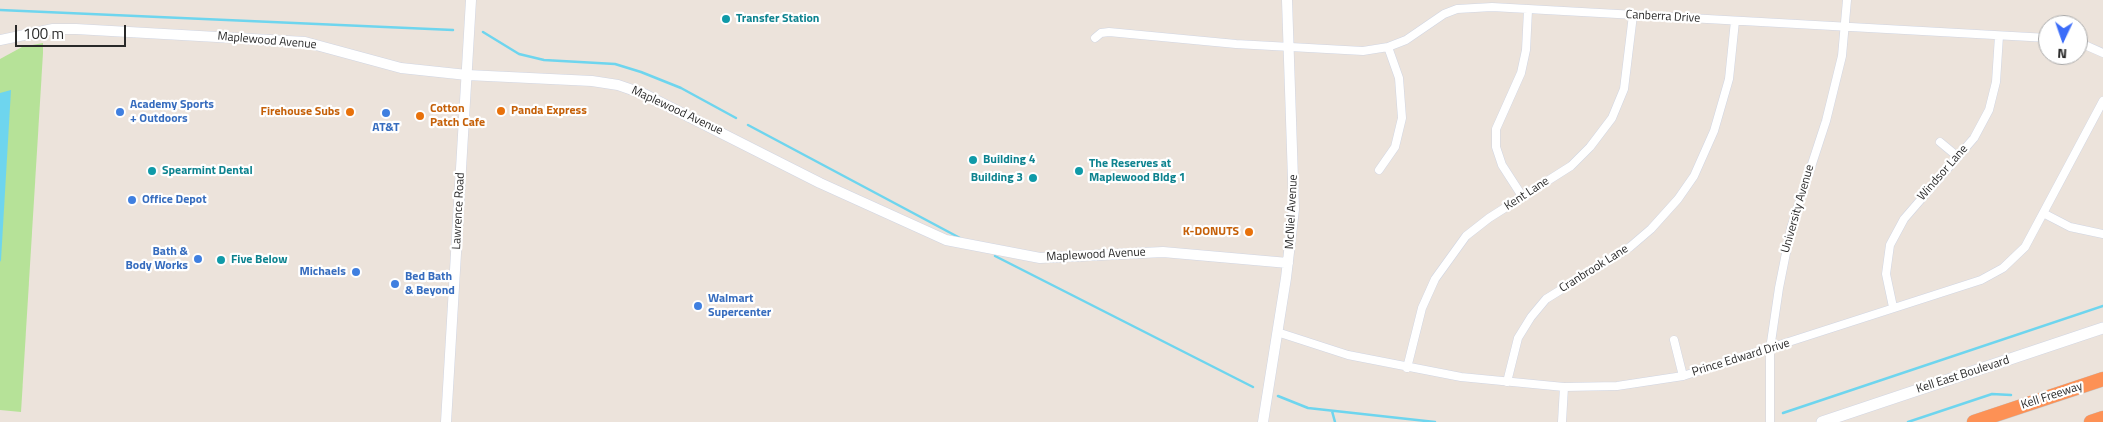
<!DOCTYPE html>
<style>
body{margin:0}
#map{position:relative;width:2103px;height:422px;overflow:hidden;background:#ece3db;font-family:"Titillium Web",sans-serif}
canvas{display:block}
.north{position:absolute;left:2038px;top:15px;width:50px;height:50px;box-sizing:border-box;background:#fff;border:1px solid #a9a9a9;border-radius:50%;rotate:183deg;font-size:14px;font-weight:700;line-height:20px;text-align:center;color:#292929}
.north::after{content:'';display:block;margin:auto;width:18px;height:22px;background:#3b6cf9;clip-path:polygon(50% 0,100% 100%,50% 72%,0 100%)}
.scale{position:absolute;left:15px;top:25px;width:111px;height:22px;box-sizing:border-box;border:2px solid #292929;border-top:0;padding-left:6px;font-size:15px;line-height:18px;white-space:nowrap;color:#292929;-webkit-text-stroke:4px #fff;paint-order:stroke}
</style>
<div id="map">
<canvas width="2103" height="422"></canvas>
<div class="north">N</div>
<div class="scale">100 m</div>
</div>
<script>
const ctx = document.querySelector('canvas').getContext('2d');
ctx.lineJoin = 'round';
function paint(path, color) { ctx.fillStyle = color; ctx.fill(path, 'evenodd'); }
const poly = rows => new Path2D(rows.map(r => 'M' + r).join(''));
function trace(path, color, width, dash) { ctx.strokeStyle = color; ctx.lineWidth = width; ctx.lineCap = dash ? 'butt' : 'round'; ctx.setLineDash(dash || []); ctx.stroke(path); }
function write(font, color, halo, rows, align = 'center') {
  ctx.font = font + ' "Titillium Web",sans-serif'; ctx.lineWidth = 4.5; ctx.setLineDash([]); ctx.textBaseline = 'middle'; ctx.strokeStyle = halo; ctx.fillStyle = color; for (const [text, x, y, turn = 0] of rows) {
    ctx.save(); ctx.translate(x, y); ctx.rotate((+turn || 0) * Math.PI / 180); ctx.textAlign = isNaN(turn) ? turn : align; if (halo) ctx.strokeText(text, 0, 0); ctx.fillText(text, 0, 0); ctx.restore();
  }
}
const green = poly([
 [43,43,43,53,21,412,0,410,0,59,22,47]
]);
const water = poly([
 [11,90,1,260,0,262,0,93]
]);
const stream = poly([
 [0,10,453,30],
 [483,32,519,54,544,60,615,64,641,72,681,88,736,118],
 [748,125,960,238],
 [995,256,1253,387],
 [1278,396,1308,408,1435,422],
 [1332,411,1335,422],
 [1783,413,2103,306],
 [1908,422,1992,394,2011,395]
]);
const minor = poly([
 [1095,38,1101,33,1109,32,1236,44,1363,51,1388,47,1406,40,1444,14,1457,9,1492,7,2048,38],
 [2078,42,2103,53],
 [1940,142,1958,157],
 [1379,170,1395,147,1402,118,1399,78,1388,47],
 [1522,196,1502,165,1496,147,1496,129,1521,73,1526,50,1528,10],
 [2043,213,2070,227,2103,234],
 [1893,307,1886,274,1890,245,1904,219,1974,138,1989,110,1996,82,1999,36],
 [1277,332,1348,355,1461,377,1564,387,1617,386,1683,376,1981,280,2003,268,2025,247,2103,101],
 [1674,340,1683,376],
 [1407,368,1422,308,1435,279,1466,236,1489,218,1571,166,1590,147,1612,118,1624,89,1633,15],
 [1507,382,1518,338,1531,317,1546,299,1630,247,1651,229,1678,199,1694,176,1714,131,1729,79,1735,21],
 [1562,422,1564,387],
 [1770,422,1770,349,1779,288,1791,228,1826,121,1842,56,1847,0]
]);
const tertiary = poly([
 [0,40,53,29,76,29,305,42,401,68,467,75,592,81,618,85,644,94,820,183,946,240,1040,258,1163,252,1288,263],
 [446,422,471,0],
 [1263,422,1286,278,1294,209,1287,0]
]);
const secondary = poly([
 [1822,422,2103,328]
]);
const motorway = poly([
 [1974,422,2103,379],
 [2091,422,2103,418]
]);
const markers = [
 [726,19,5,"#0f9aa8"],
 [501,111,5,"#e8710a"],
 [120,112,5,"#3f7fe0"],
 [350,112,5,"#e8710a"],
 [386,113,5,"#3f7fe0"],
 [420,116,5,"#e8710a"],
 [973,160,5,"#0f9aa8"],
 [152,171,5,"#0f9aa8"],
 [1079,171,5,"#0f9aa8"],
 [1033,178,5,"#0f9aa8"],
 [132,200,5,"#3f7fe0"],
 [1249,232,5,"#e8710a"],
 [198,259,5,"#3f7fe0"],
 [221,260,5,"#0f9aa8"],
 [356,272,5,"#3f7fe0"],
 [395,284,5,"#3f7fe0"],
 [698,306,5,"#3f7fe0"]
];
const streetNames = [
 ["Canberra Drive",1663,17,3],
 ["Maplewood Avenue",267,41,5],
 ["Maplewood Avenue",677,111,25],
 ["Windsor Lane",1943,173,-49],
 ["Kent Lane",1527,194,-33],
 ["University Avenue",1798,209,-74],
 ["Lawrence Road",459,211,-87],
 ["McNiel Avenue",1292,212,-87],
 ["Maplewood Avenue",1096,255,-3],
 ["Cranbrook Lane",1594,269,-32],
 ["Prince Edward Drive",1741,358,-17],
 ["Kell East Boulevard",1963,375,-18],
 ["Kell Freeway",2052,396,-18]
];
const cultureNames = [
 ["Transfer Station",736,19],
 ["Building 4",983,160],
 ["The Reserves at",1089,164],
 ["Maplewood Bldg 1",1089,178],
 ["Spearmint Dental",162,171],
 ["Building 3",1023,178,"right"],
 ["Five Below",231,260]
];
const shopNames = [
 ["Academy Sports",130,105],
 ["+ Outdoors",130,119],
 ["AT&T",386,128,"center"],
 ["Office Depot",142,200],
 ["Bath &",188,252,"right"],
 ["Body Works",188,266,"right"],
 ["Michaels",346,272,"right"],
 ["Bed Bath",405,277],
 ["& Beyond",405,291],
 ["Walmart",708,299],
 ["Supercenter",708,313]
];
const foodNames = [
 ["Cotton",430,109],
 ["Patch Cafe",430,123],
 ["Panda Express",511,111],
 ["Firehouse Subs",340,112,"right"],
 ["K-DONUTS",1239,232,"right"]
];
paint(green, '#b6e298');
paint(water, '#6ed5ee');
trace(stream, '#6ed5ee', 2.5);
trace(minor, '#d0d5e2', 9);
trace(tertiary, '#d0d5e2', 11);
trace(secondary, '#d0d5e2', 12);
trace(motorway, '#c3c3c3', 15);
trace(minor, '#fff', 8);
trace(tertiary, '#fff', 10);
trace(secondary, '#fff', 11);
trace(motorway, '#fd9155', 14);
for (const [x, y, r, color] of markers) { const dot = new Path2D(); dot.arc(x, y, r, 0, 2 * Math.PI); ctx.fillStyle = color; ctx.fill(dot); trace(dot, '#fff', 2); }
write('12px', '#292929', '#fff', streetNames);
write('bold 12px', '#0d838f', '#fff', cultureNames, 'left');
write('bold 12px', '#366cbe', '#fff', shopNames, 'left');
write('bold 12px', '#c56008', '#fff', foodNames, 'left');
</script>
